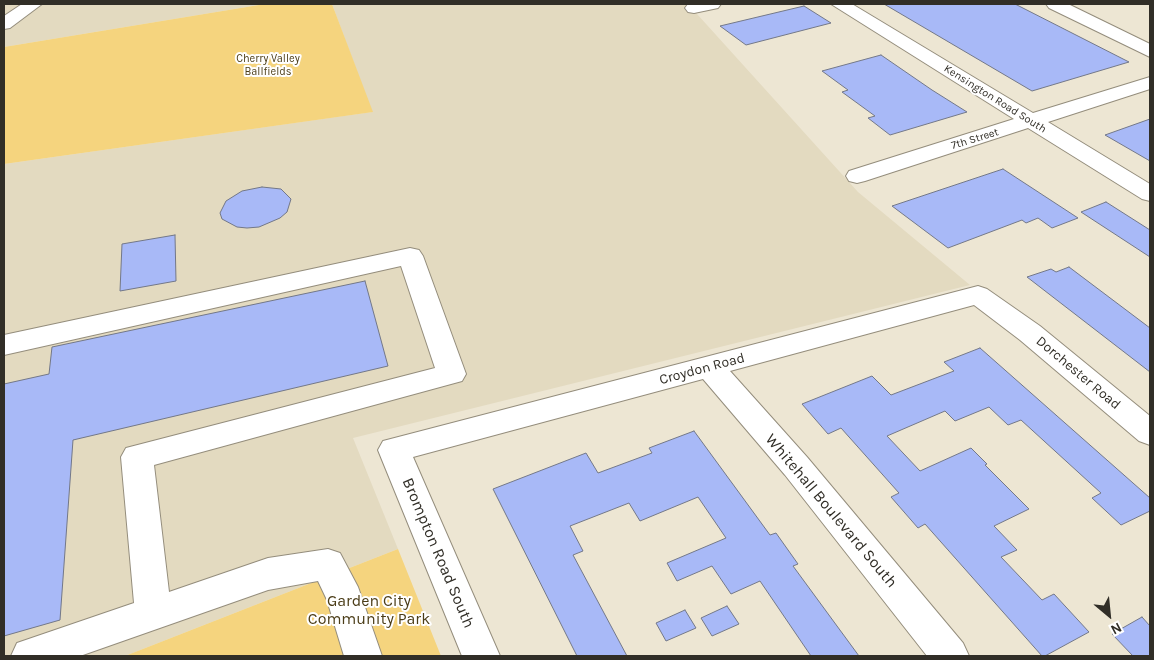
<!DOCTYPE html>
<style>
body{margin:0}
#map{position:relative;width:1154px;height:660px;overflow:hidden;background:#ede6d3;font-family:Karla,sans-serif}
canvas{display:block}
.frame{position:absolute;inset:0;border:5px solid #312e27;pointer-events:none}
.north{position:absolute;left:1084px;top:590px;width:50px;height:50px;-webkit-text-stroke:4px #fff;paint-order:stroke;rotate:152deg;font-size:14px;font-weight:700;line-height:20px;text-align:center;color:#312e27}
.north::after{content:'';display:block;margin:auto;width:18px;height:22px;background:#312e27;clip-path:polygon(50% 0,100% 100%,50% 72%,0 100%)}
</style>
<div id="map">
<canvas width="1154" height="660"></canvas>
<div class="frame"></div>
<div class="north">N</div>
</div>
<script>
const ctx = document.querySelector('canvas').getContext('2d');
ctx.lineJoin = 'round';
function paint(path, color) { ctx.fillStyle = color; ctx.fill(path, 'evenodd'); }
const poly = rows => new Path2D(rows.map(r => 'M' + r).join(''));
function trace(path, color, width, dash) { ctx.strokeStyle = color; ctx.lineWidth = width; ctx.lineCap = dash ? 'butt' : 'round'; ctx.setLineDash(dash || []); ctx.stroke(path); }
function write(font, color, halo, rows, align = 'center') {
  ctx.font = font + ' Karla,sans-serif'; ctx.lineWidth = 4; ctx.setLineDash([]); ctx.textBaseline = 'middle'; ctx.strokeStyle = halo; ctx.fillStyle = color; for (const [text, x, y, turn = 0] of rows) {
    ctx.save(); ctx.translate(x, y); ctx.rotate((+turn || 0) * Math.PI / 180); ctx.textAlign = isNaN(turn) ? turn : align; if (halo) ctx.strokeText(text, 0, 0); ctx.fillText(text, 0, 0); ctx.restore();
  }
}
const built = poly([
 [4,4,265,4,4,47],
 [332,4,688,4,858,192,970,285,353,438,398,549,125,656,4,656,4,164,372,112]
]);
const green = poly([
 [265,4,332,4,373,112,4,164,4,47],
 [398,549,441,656,125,656]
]);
const building = poly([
 [884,4,1015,4,1129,62,1032,91,884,4],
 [804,6,831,23,746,45,720,26,804,6],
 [881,55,932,90,967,112,890,135,868,118,875,116,842,92,848,90,822,71,881,55],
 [1150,119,1150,161,1105,135,1150,119],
 [1003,169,1078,218,1052,228,1038,218,1026,223,1022,220,948,248,892,206,1003,169],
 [262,187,281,189,291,199,287,212,280,218,259,227,247,228,237,227,222,219,220,213,226,201,242,191,262,187],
 [1106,202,1150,230,1150,257,1081,212,1106,202],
 [175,235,176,281,120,291,122,244,175,235],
 [1069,267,1150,328,1150,372,1027,277,1051,269,1056,272,1069,267],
 [365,281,388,366,73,440,60,620,4,636,4,384,49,374,52,347,365,281],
 [980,348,1150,498,1150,511,1121,525,1092,498,1101,493,1021,420,1008,425,989,407,955,421,945,411,887,436,920,471,971,448,987,464,985,465,1029,509,994,526,1017,550,1001,557,1042,600,1054,594,1089,632,1045,656,1042,656,925,524,918,528,891,497,899,493,841,428,828,434,802,404,872,376,891,395,954,371,944,362,980,348],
 [694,431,770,535,776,533,798,564,793,566,859,656,811,656,760,581,731,594,712,566,677,581,667,563,726,538,698,497,640,521,629,503,570,526,583,551,573,555,627,656,577,656,493,489,586,453,598,473,652,453,649,448,694,431],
 [727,606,739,624,712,636,701,618,727,606],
 [685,610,696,628,666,641,656,623,685,610],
 [1142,617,1150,626,1150,656,1133,656,1112,634,1142,617]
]);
const minor = poly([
 [22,4,42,4,10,28,4,29,4,16,22,4],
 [688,4,721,4,718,8,694,13,688,12,685,8,688,4],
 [831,4,852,4,1033,113,1150,77,1150,89,1048,122,1150,184,1150,201,1142,199,1028,128,865,181,857,183,849,181,846,176,849,171,1014,119,831,4],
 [1046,4,1068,4,1150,44,1150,57,1049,8,1046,4],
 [410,248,419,250,423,256,466,374,462,381,154,465,169,592,268,558,328,549,340,553,358,587,382,656,344,656,327,600,318,581,268,590,80,656,11,656,17,643,134,603,121,457,126,448,435,368,401,266,4,355,4,335,410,248],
 [978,286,987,289,1040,326,1150,416,1150,445,1139,441,1020,340,974,305,730,371,807,457,963,643,969,656,927,656,785,475,703,379,413,457,500,656,462,656,378,450,383,441,978,286]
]);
const farParknames = [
 ["Cherry Valley",268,59],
 ["Ballfields",268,72]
];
const farStreetnames = [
 ["Kensington Road South",995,99,32],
 ["7th Street",975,139,-17]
];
const streetNames = [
 ["Croydon Road",702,369,-15],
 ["Dorchester Road",1078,373,40]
];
const nearStreetnames = [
 ["Whitehall Boulevard South",831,511,50],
 ["Brompton Road South",438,553,67]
];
const nearParknames = [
 ["Garden City",369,601],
 ["Community Park",369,619]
];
paint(built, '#e3dac0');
paint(green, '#f5d47e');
paint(building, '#a8b9f7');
trace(building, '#737888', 1);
trace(minor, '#948d7c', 2);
paint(minor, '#fff');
write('11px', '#4b3d18', '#fff', farParknames);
write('11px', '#312e27', '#fff', farStreetnames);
write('14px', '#312e27', '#fff', streetNames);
write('16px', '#312e27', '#fff', nearStreetnames);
write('16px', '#4b3d18', '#fff', nearParknames);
</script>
